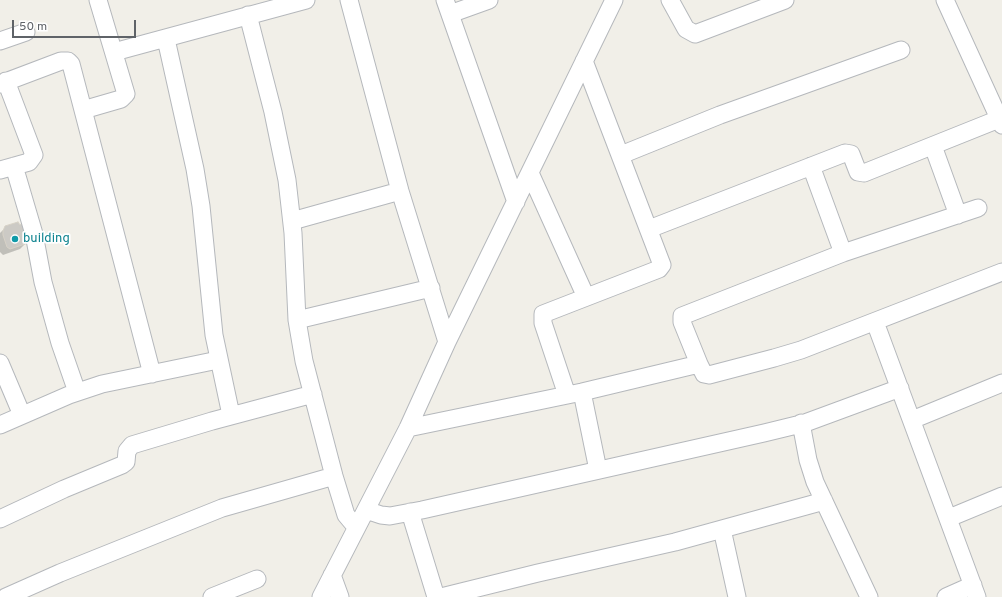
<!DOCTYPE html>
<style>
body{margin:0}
#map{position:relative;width:1002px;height:597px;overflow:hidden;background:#f1efe8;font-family:Overpass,sans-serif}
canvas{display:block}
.scale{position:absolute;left:12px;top:20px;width:124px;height:18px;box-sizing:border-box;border:2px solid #5f6368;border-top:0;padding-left:5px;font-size:12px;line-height:14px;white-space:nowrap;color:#5f6368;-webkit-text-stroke:3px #fff;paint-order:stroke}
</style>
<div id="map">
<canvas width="1002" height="597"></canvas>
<div class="scale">50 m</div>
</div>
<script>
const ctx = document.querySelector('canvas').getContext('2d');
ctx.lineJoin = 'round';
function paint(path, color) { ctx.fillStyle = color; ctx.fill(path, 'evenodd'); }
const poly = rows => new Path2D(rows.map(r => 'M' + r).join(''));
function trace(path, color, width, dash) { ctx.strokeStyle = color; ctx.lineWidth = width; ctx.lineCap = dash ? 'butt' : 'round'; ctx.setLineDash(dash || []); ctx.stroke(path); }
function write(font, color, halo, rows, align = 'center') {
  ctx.font = font + ' Overpass,sans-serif'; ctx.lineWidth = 3.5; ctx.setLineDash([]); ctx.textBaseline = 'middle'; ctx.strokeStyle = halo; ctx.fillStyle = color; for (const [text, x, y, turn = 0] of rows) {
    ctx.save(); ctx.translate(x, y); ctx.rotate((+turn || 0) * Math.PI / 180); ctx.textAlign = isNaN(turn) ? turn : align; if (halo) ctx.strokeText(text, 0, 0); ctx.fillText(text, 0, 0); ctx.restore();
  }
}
const shadow = poly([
 [6,227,27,242,20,249,3,255,0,252,0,233]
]);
const building = poly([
 [18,222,20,225,23,223,28,243,10,249,7,247,3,235,3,231,5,226,18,222]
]);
const minor = poly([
 [349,0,400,191,447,342],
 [445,0,516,202],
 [670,0,686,29,695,34,785,0],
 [945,0,1002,125],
 [450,14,489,0],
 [248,15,273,112,287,180,293,233,297,320,304,361,334,476,346,515,356,527],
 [166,39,195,169,201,206,214,335,231,415],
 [0,41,26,32],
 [114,52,306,0],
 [0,84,61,61,68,61,71,64,152,374],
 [83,110,121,99,126,94,98,0],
 [933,146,958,215],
 [621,155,720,115,901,50],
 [14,166,34,234,43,282,60,343,77,392],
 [0,170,29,162,34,155,6,81],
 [530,173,586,297],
 [292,221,400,191],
 [649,229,845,153,851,154,858,172,864,173,999,119],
 [843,253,978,208],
 [297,320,431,288],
 [875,322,977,597],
 [0,363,22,415],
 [699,364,682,322,682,316,843,253,811,166],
 [582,392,598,470],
 [567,395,543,323,543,314,659,269,662,265,584,61],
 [912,420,1002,383],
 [801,423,808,460,815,482,869,597],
 [0,425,69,395,102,384,218,360],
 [408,428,582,392,699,364,704,374,709,375,774,358,801,350,1002,272],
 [366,510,381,515,390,516,422,510,764,433,805,423,900,388],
 [410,512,436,597],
 [949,518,1002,496],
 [0,519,64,489,122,465,126,462,127,451,132,445,212,421,313,394],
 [722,529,737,597],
 [332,575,340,597],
 [6,597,60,573,222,508,334,476],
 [212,597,257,579],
 [321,597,408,428,447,342,614,0],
 [441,597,538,573,675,542,824,501],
 [946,597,973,585]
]);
const markers = [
 [15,239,4,"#0f9aa8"]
];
const cultureNames = [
 ["building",23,239]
];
paint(shadow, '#0003');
paint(building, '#cccac5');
trace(building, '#d6d1c6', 1);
trace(minor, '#b5b8bc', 19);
trace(minor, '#fff', 17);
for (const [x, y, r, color] of markers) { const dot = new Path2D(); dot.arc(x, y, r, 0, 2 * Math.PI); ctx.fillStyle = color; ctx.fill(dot); trace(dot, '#fff', 1.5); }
write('13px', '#0d838f', '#fff', cultureNames, 'left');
</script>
